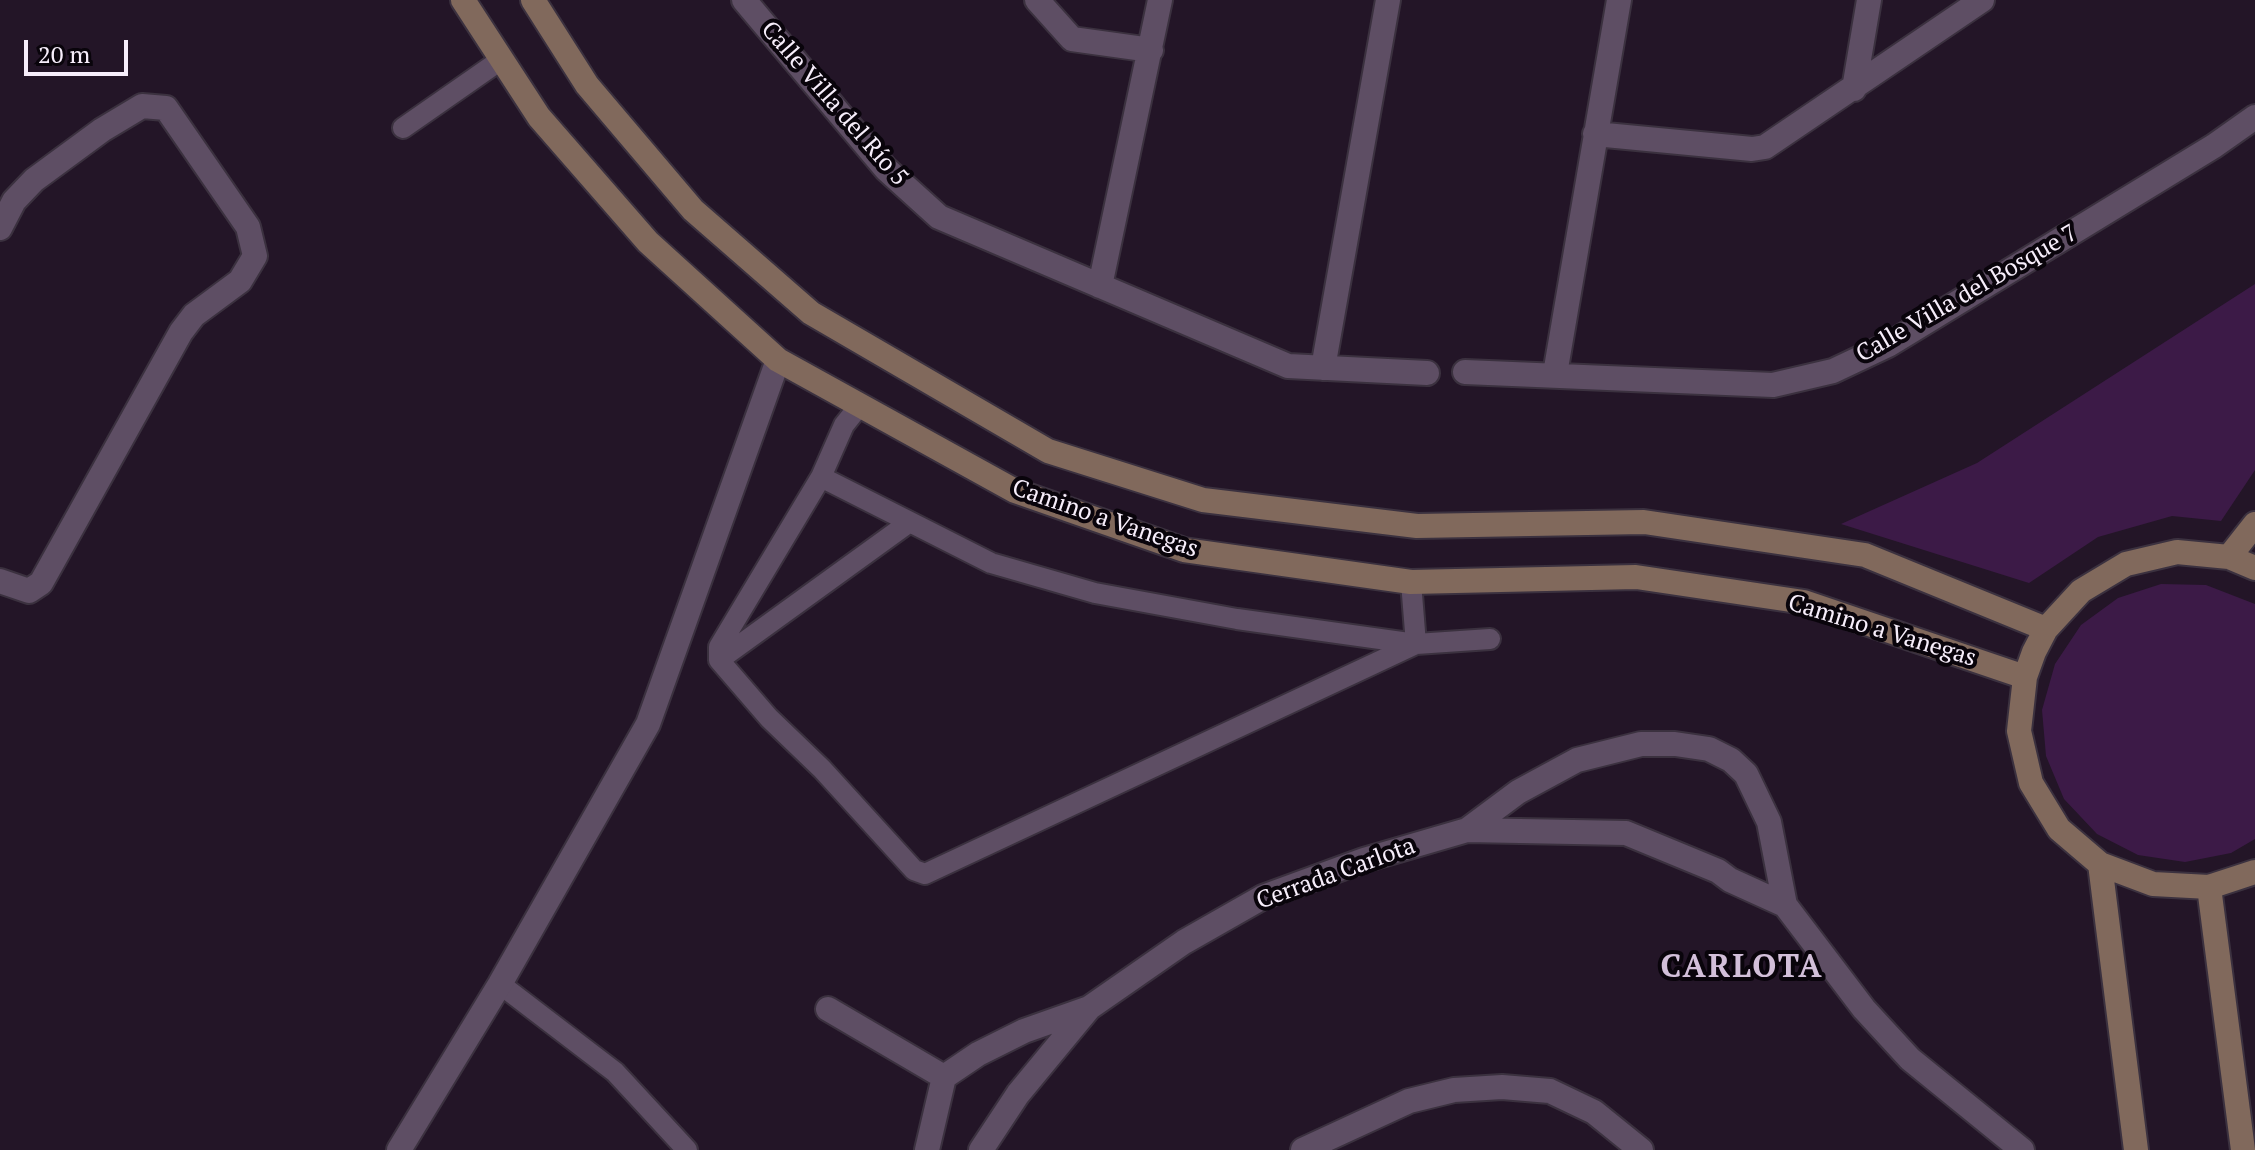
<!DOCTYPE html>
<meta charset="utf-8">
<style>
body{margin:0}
#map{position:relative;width:2255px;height:1150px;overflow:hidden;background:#231527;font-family:"PT Serif",serif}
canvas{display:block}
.scale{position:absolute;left:24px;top:40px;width:104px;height:36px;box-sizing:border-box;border:4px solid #f7eefb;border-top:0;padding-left:10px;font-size:24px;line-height:28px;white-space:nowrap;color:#f7eefb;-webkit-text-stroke:6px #09040b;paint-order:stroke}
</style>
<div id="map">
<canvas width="2255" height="1150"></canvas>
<div class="scale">20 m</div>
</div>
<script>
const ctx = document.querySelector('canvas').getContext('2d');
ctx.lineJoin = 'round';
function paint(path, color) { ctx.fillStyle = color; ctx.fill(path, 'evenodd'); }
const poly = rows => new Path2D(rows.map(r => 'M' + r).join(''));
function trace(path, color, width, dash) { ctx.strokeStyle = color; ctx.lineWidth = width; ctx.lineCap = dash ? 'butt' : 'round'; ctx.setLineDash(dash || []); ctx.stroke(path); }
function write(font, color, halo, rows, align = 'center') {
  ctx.font = font + ' "PT Serif",serif'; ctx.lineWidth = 8; ctx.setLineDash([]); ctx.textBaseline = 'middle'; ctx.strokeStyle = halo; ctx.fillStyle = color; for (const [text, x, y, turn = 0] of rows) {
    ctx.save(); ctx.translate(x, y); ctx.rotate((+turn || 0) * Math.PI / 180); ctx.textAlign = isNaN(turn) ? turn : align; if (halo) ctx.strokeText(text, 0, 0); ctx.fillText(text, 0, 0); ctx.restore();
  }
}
const green = poly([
 [2255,284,2255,470,2221,521,2172,516,2098,537,2029,583,1841,524,1977,463],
 [2161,584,2206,585,2255,604,2255,839,2231,853,2185,862,2138,855,2097,834,2064,799,2046,756,2042,710,2055,664,2081,625,2118,598]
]);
const lane = poly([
 [403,128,502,59],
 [860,405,844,425,821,477,991,563,1095,593,1237,619,1416,644,1490,639],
 [821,477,719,647,719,660,769,718,822,769,914,870,925,874,1416,644,1411,582],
 [719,660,907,524],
 [500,984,615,1072,687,1150]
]);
const street = poly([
 [744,0,886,169,939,217,1288,366,1427,373],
 [1037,0,1072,39,1151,50],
 [1854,89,1869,0],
 [1595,134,1752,149,1765,147,1982,0],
 [0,228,14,201,34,180,102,130,142,106,166,108,248,227,255,256,240,281,194,315,181,332,41,583,29,591,0,581],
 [1100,286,1160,0],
 [1323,368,1388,0],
 [1465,372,1773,385,1833,371,1888,345,2214,146,2255,117],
 [1555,374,1619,0],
 [1467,830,1626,833,1718,871,1730,880,1785,905],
 [828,1009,944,1077],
 [399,1150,500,984,648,724,778,360],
 [927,1150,944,1077,978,1054,1024,1031,1089,1008],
 [981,1150,1018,1094,1089,1008,1184,942,1263,897,1364,860,1467,830,1518,792,1577,760,1641,744,1675,744,1709,749,1731,760,1746,774,1769,822,1785,905,1864,1009,1910,1059,2022,1150],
 [1303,1150,1409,1101,1454,1090,1502,1087,1550,1091,1594,1112,1641,1150]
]);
const secondary = poly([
 [463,0,539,117,648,242,778,360,1015,491,1184,550,1411,582,1636,577,1804,602,2025,677],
 [533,0,587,85,693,210,811,313,1048,451,1203,500,1417,526,1644,522,1865,555,2046,629],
 [2229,557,2255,524],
 [2255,568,2229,557,2177,552,2126,564,2081,591,2046,629,2034,652,2025,677,2019,731,2031,783,2059,829,2100,864,2153,884,2209,887,2255,872],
 [2100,864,2136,1150],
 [2209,887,2243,1150]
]);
const streetNames = [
 ["Calle Villa del Río 5",834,104,49],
 ["Calle Villa del Bosque 7",1967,294,-30],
 ["Camino a Vanegas",1105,519,19],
 ["Camino a Vanegas",1882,631,17],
 ["Cerrada Carlota",1336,874,-20]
];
const districtNames = [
 ["CARLOTA",1742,968]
];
paint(green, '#3c1a47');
trace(lane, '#3b313f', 24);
trace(street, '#3b313f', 28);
trace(secondary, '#3b313f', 28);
trace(lane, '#5e4e64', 20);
trace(street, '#5e4e64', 24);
trace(secondary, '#81695c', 24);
write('24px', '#f7eefb', '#09040b', streetNames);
ctx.letterSpacing = '2px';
write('bold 32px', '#d2bfd9', '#09040b', districtNames);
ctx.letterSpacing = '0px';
</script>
